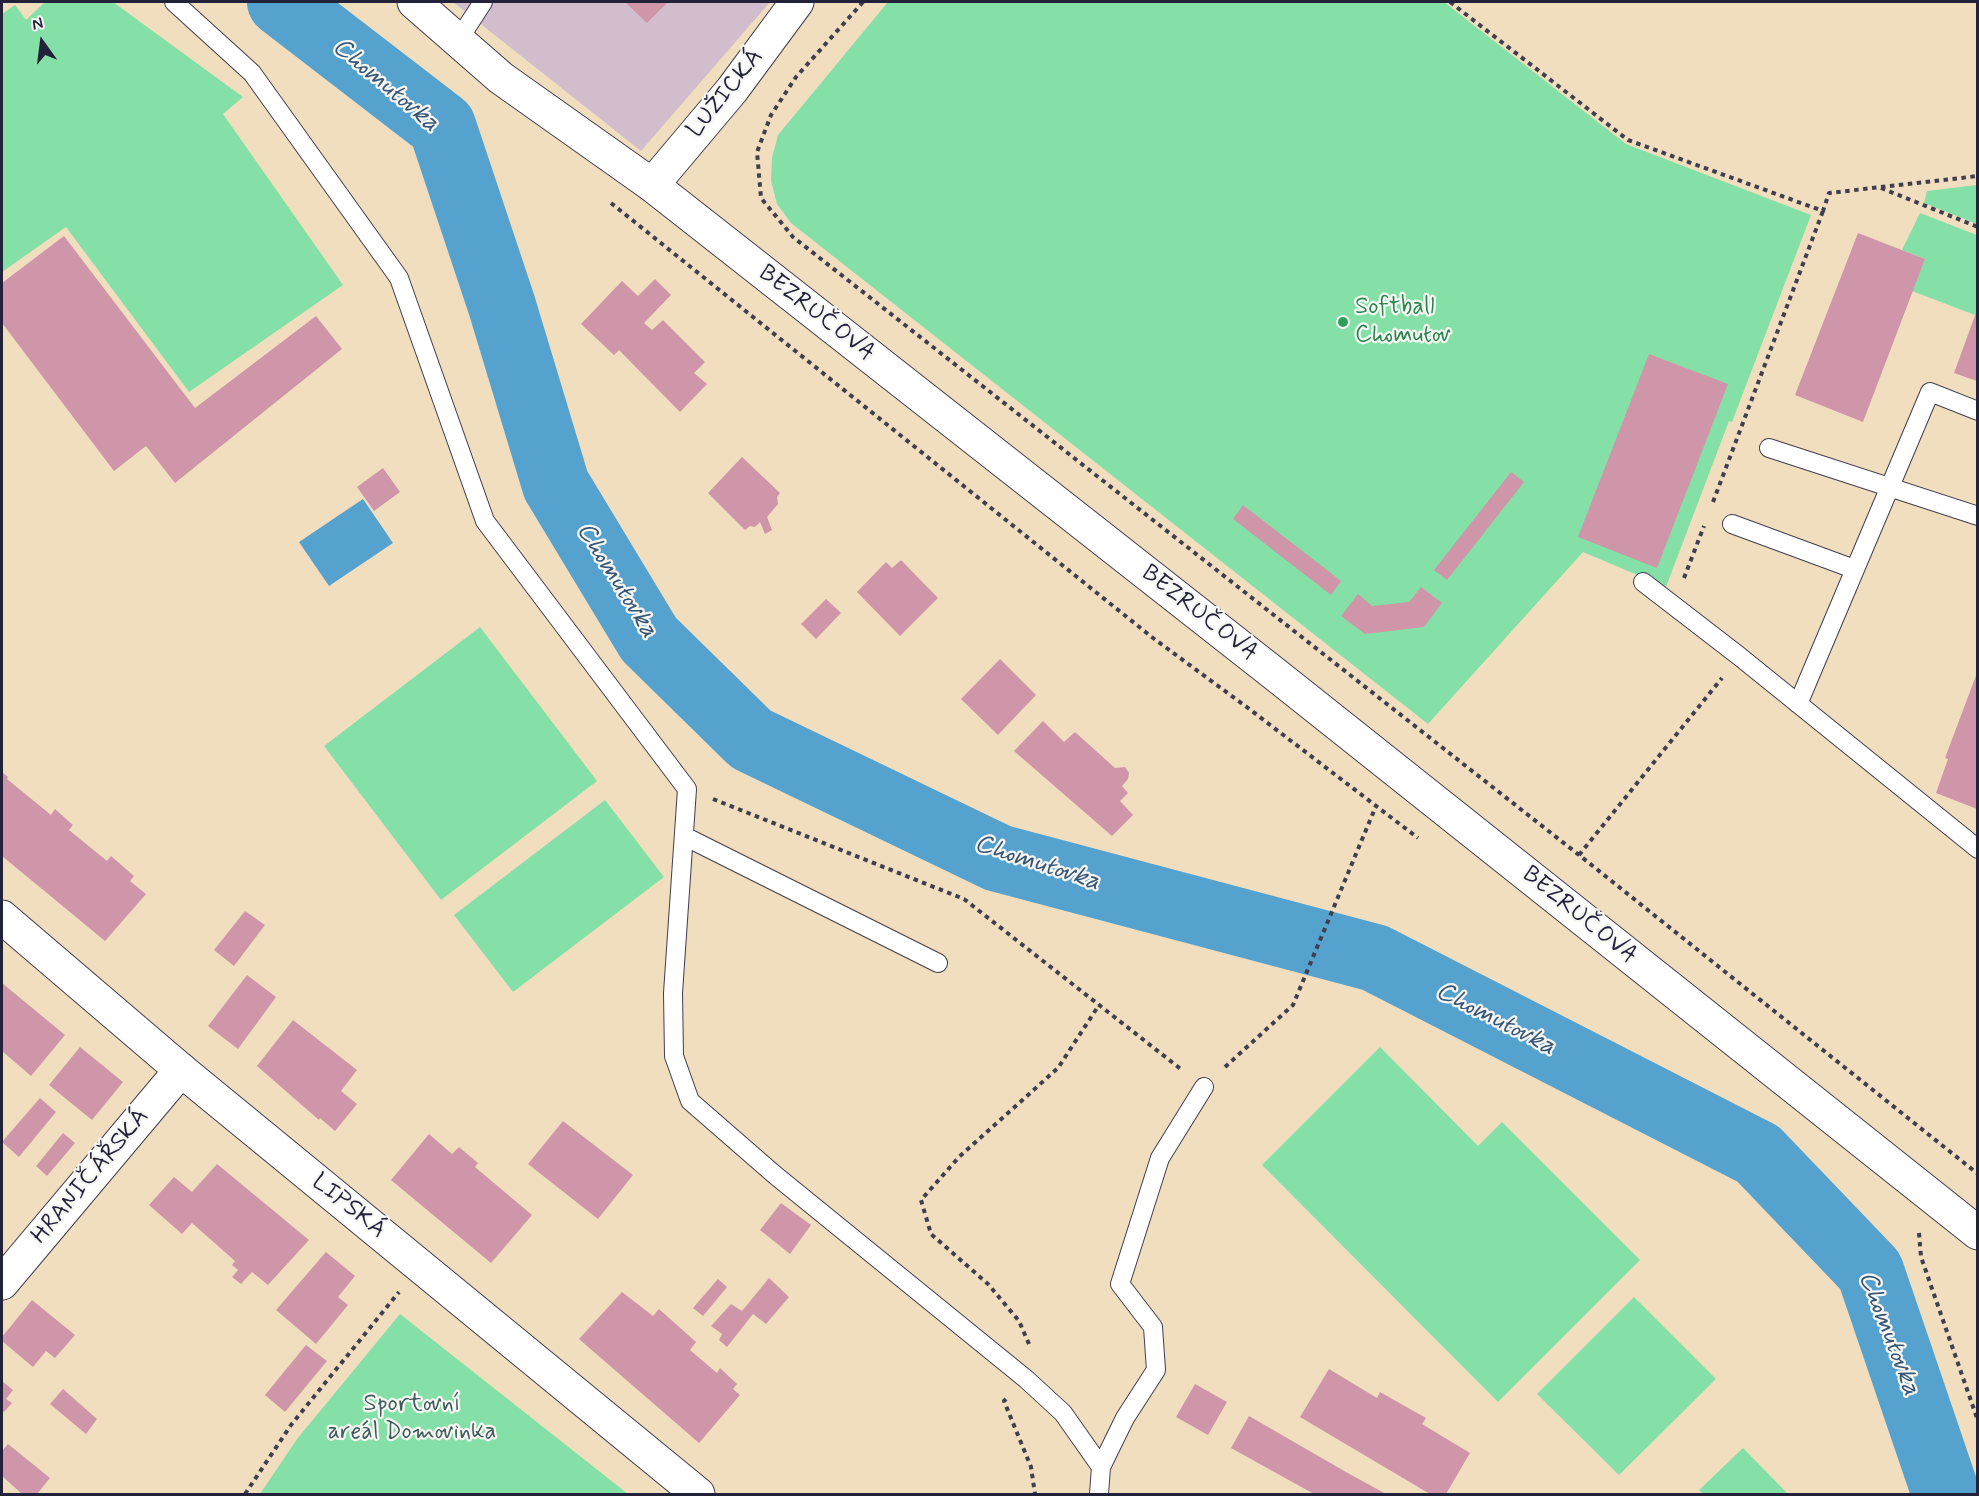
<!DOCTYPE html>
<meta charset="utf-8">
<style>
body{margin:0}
#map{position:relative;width:1979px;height:1496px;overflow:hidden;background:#f1debf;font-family:Mynerve,sans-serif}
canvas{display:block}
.frame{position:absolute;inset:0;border:3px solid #22223b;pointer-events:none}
.north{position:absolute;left:12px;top:12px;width:60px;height:60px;-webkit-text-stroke:4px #f6f6f2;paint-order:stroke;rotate:346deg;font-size:16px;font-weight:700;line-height:24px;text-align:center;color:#22223b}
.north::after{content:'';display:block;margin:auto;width:21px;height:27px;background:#22223b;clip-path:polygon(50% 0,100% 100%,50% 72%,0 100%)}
</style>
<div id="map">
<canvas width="1979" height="1496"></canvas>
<div class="frame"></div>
<div class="north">N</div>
</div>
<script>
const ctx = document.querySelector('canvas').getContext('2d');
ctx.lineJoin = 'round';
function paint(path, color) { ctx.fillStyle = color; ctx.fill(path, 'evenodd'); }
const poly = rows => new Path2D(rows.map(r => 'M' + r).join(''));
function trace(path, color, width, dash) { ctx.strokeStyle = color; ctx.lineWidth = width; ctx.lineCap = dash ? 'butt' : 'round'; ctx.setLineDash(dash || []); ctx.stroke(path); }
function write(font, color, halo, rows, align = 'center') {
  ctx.font = font + ' Mynerve,sans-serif'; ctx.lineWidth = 4.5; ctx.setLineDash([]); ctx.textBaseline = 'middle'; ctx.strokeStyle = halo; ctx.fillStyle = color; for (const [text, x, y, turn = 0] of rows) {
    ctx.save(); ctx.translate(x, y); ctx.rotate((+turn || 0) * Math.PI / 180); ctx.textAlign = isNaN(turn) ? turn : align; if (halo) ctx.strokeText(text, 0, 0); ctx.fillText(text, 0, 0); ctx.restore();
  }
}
const industrial = poly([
 [453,2,770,2,641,151]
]);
const green = poly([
 [45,2,113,2,243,97,223,114,343,285,189,392,66,227,2,272,2,14,15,5,26,20],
 [888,2,1444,2,1626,144,1811,215,1732,422,1729,421,1666,587,1583,552,1428,724,791,223,777,204,771,181,772,158,778,135],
 [1977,185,1977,224,1924,203,1927,191],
 [1920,213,1977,235,1978,309,1975,315,1912,291,1925,259,1902,250],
 [480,627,597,781,441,900,324,746],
 [605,800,664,877,513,992,454,915],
 [1380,1047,1478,1146,1502,1122,1640,1260,1498,1402,1262,1165],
 [1634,1297,1716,1379,1619,1475,1537,1394],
 [400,1314,628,1494,260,1494,297,1439],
 [1743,1448,1788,1494,1703,1494,1699,1490]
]);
const water = poly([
 [363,499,393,543,329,586,299,542]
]);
const river = poly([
 [281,2,442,126,502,306,556,485,649,639,751,739,998,858,1375,958,1758,1154,1870,1271,1946,1494]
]);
const building = poly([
 [625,2,668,2,647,23],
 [1858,233,1925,259,1863,422,1795,395],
 [64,236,195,408,316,316,342,349,175,483,146,446,114,471,2,323,2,283],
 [655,279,671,295,644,323,652,330,663,320,705,362,694,373,707,384,680,412,619,350,614,355,581,324,622,281,638,296],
 [1977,310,1977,381,1954,373],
 [1649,354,1728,384,1657,568,1578,537],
 [742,457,780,493,777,497,778,504,767,517,772,530,765,534,760,522,755,527,750,526,745,530,708,493],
 [383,468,400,492,374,511,357,487],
 [1511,472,1524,482,1447,580,1434,570],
 [1243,505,1341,581,1331,595,1233,519],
 [901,560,938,598,900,636,857,592,886,562,892,568],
 [1421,587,1442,603,1424,627,1365,634,1341,616,1358,594,1372,606,1409,602],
 [826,599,841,613,816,639,801,624],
 [1000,659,1036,695,998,735,961,699],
 [1977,673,1977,809,1936,793,1948,759,1945,758],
 [1043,721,1064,742,1075,732,1115,768,1125,767,1129,773,1128,779,1122,786,1128,793,1120,801,1133,815,1112,836,1014,751],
 [2,772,8,777,7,779,51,815,55,809,73,825,69,830,107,861,111,856,134,876,130,881,146,894,105,941,2,856],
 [245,911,265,925,234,966,214,950],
 [247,975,276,997,238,1049,208,1026],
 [2,983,65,1035,31,1076,2,1051],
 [293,1020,357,1070,341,1091,357,1104,335,1131,320,1118,319,1120,257,1066],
 [80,1047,123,1082,92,1120,49,1085],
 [40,1098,56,1112,19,1157,2,1142],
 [563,1121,633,1175,598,1219,528,1164],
 [63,1133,75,1143,47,1176,36,1166],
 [429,1134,452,1154,459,1147,478,1163,475,1167,532,1215,491,1263,391,1180],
 [217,1164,309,1240,268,1285,252,1272,241,1284,232,1277,238,1270,232,1265,235,1261,192,1223,182,1234,149,1205,174,1177,192,1192],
 [781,1203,811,1225,790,1254,760,1230],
 [326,1252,355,1276,338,1297,348,1305,316,1344,276,1310],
 [769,1278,789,1297,766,1324,753,1314,727,1347,719,1340,722,1334,711,1326,731,1304,742,1311],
 [718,1279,727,1287,703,1316,693,1308],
 [622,1292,653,1316,659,1309,696,1342,690,1350,717,1373,720,1368,737,1384,733,1389,740,1395,699,1443,579,1339],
 [32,1300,75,1335,55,1358,46,1351,33,1367,2,1341,2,1337],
 [306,1345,327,1361,285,1412,265,1395],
 [1329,1369,1377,1398,1380,1392,1426,1418,1422,1424,1470,1453,1446,1494,1430,1494,1300,1417],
 [2,1381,13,1390,6,1399,12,1403,4,1412,2,1410],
 [1195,1384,1227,1402,1208,1435,1176,1417],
 [63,1389,97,1419,86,1434,50,1404],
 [1249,1416,1346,1472,1386,1494,1314,1494,1231,1448],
 [8,1444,50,1478,37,1494,22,1494,2,1476,2,1451]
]);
const path = poly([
 [863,2,796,77,771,115,757,152,761,198,793,237,1579,855,1978,1174],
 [1450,2,1628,140,1823,211,1829,193,1978,176],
 [1881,188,1978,227],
 [611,203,1153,638,1248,708,1418,838],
 [1713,502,1823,211],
 [1684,578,1704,526],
 [713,799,964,899,1182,1070],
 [1579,855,1722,678],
 [1225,1067,1293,1005,1376,806],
 [1919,1233,1921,1257,1978,1421],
 [1029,1344,1019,1321,988,1284,931,1234,921,1200,959,1157,1058,1068,1099,1005],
 [1006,1399,1004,1401,1031,1467,1035,1494],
 [245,1494,291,1425,399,1292]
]);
const service = poly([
 [174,2,252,73,399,278,485,521,687,789,673,993,674,1056,690,1101,775,1175,1026,1379,1063,1413,1101,1467],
 [459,39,483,2],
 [1769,448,1978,516],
 [1732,524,1854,569],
 [1643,582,1739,656,1978,849],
 [1798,704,1930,392,1978,411],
 [684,836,938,963],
 [1099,1494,1101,1467,1125,1418,1156,1370,1153,1327,1120,1284,1160,1158,1204,1087]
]);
const minor = poly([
 [652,185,732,90,797,2],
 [2,1283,181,1070]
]);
const tertiary = poly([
 [414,2,501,78,652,185,1276,675,1978,1233],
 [2,917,181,1070,698,1494]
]);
const markers = [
 [1343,322,6,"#2e9e5b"]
];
const streetNames = [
 ["LUŽICKÁ",726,94,-51],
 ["BEZRUČOVA",816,314,38],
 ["BEZRUČOVA",1199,614,38],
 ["BEZRUČOVA",1579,916,39],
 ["HRANIČÁŘSKÁ",91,1177,-50],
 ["LIPSKÁ",348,1207,39]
];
const leisureNames = [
 ["Softball",1355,308],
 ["Chomutov",1355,336]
];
const parkNames = [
 ["Sportovní",412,1405],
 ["areál Domovinka",412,1433]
];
const waterNames = [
 ["Chomutovka",385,86,40],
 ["Chomutovka",616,581,58],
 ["Chomutovka",1037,864,18],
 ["Chomutovka",1495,1020,27],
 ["Chomutovka",1888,1334,69]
];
paint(industrial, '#d1bdcb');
paint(green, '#85e0a7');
paint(water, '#56a2ce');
trace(river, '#56a2ce', 68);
paint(building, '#ce96a8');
trace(service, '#413e4f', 20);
trace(minor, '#413e4f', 35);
trace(tertiary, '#413e4f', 35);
trace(path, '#413e4f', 4, [4.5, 4.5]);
trace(service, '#fff', 18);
trace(minor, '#fff', 33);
trace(tertiary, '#fff', 33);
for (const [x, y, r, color] of markers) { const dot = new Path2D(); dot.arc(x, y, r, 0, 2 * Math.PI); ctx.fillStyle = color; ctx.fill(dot); trace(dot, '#f6f6f2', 2); }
write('24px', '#22223b', '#f6f6f2', streetNames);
write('24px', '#27864d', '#f6f6f2', leisureNames, 'left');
write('24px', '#405b5b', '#f6f6f2', parkNames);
write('italic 26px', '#375576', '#f6f6f2', waterNames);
</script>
